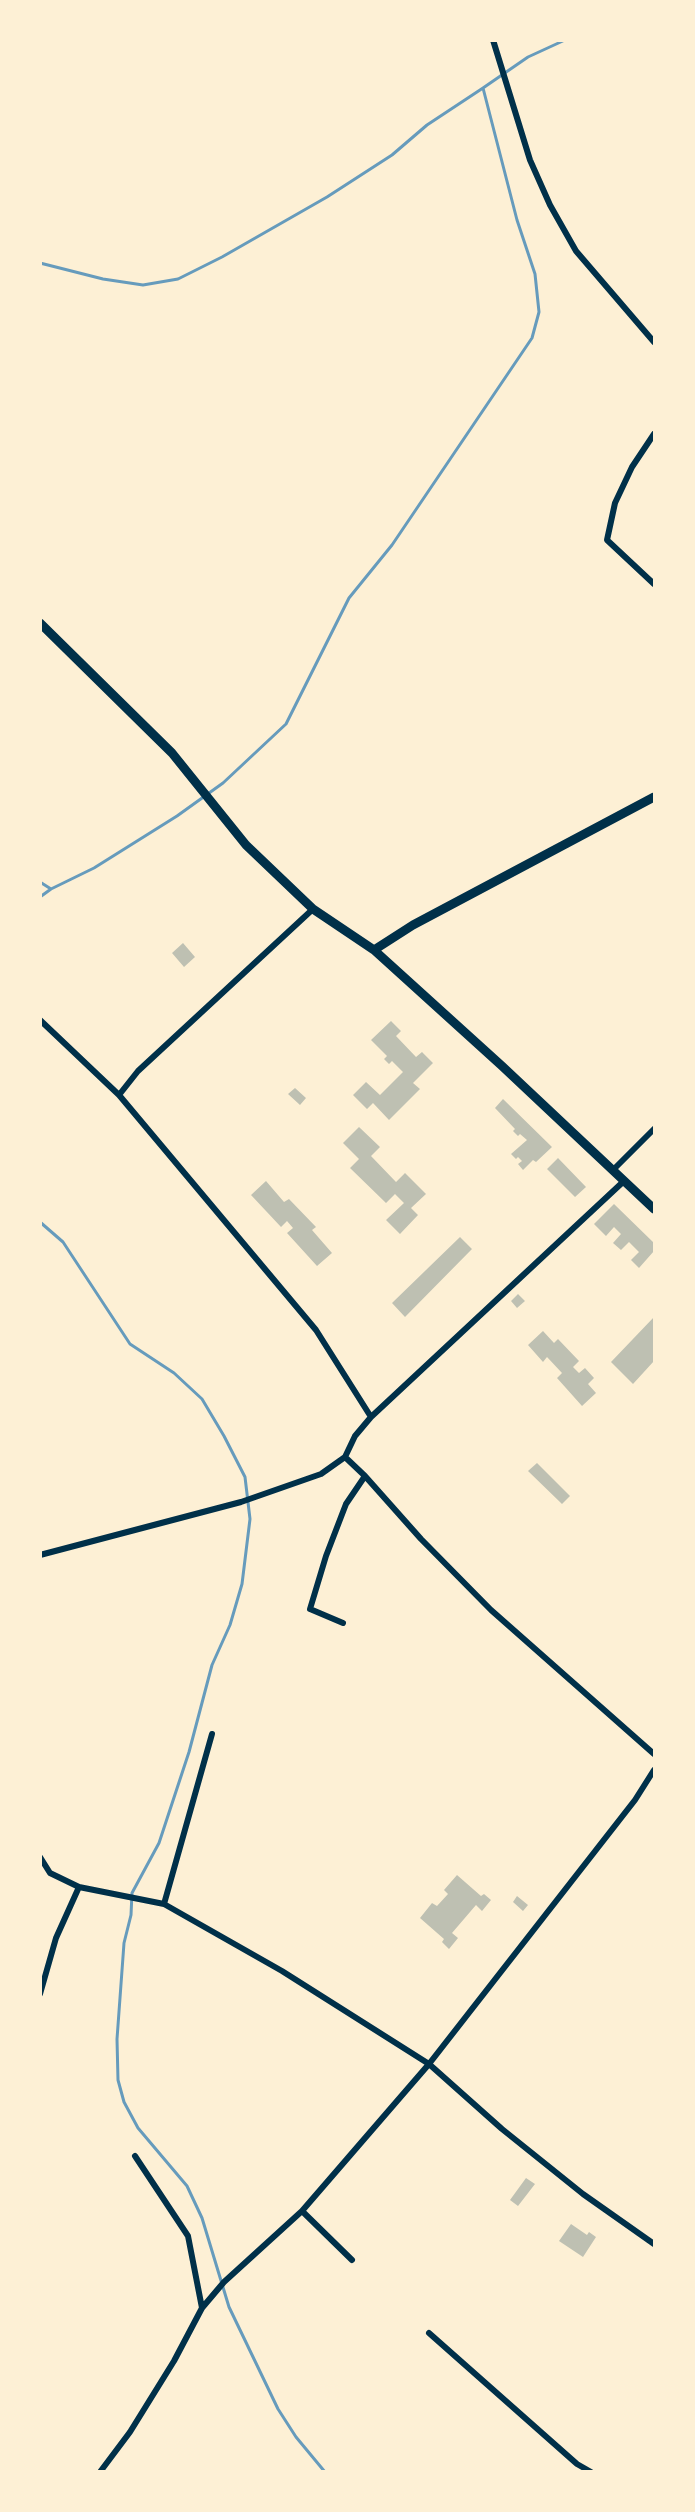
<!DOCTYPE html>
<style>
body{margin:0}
#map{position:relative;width:695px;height:2512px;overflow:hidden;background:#fdf0d5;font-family:Montserrat,sans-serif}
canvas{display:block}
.frame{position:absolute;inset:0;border:42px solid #fdf0d5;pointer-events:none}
</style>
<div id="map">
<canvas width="695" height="2512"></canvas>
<div class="frame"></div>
</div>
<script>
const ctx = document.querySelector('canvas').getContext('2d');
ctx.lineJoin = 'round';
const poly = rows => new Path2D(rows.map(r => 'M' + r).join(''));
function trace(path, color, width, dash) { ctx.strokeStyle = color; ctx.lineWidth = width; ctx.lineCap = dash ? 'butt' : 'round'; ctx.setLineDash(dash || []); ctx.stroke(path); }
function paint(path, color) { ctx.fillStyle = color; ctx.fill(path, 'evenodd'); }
const stream = poly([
 [40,263,103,279,143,285,178,279,222,257,327,197,392,155,427,125,483,88],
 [40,882,51,889],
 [40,897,51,889,94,868,177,816,223,783,286,724,349,598,392,545,532,338,539,312,535,274,517,220,483,88,528,57,565,40],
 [40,1222,63,1242,130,1344,174,1373,202,1399,224,1436,245,1477,250,1519,242,1584,230,1625,212,1665,189,1752,159,1843,132,1893,131,1915,124,1943,117,2039,118,2080,124,2102,138,2128,187,2186,202,2218,229,2307,278,2409,296,2437,325,2472]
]);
const building = poly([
 [183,943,195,957,184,967,172,953],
 [391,1021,401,1031,396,1036,416,1057,422,1052,433,1063,413,1083,420,1089,389,1120,373,1103,367,1109,353,1095,366,1082,380,1095,403,1072,392,1061,389,1064,384,1059,387,1056,371,1040],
 [295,1088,306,1098,300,1105,288,1094],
 [503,1099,552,1147,536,1162,533,1160,523,1170,518,1164,522,1161,518,1157,516,1159,511,1154,527,1140,520,1134,518,1136,513,1131,515,1129,495,1108],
 [359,1127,380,1147,371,1156,396,1182,405,1173,426,1194,411,1208,418,1215,400,1234,386,1220,404,1203,395,1194,386,1203,350,1168,359,1159,343,1143],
 [558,1158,586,1187,575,1197,547,1169],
 [266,1181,284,1202,289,1199,316,1227,312,1230,332,1253,317,1266,287,1233,293,1228,287,1221,281,1227,251,1195],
 [614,1204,654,1243,654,1251,639,1268,631,1260,639,1252,629,1242,621,1250,613,1243,621,1234,614,1227,606,1236,594,1224],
 [460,1237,472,1249,405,1317,392,1303],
 [518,1294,525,1301,517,1308,511,1301],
 [654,1317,654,1361,633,1384,611,1362],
 [543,1331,554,1343,558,1339,579,1361,573,1367,579,1373,585,1368,594,1378,588,1384,596,1393,582,1406,557,1378,562,1373,547,1357,543,1362,528,1345],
 [537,1463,570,1496,562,1504,528,1471],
 [457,1875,481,1896,484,1894,491,1900,482,1911,476,1905,452,1933,458,1938,449,1949,442,1942,444,1939,420,1918,432,1903,437,1906,448,1894,444,1890],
 [517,1896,528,1905,523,1911,513,1902],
 [526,2178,535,2184,518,2206,510,2200],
 [571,2224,587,2235,589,2232,596,2237,583,2257,559,2241]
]);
const minor = poly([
 [493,40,530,160,550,205,576,251,654,342],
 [654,434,632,467,615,503,607,540,654,584],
 [40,1020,119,1095,316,1330,371,1417],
 [119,1095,138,1071,313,909],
 [613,1170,654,1129],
 [345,1457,365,1476,421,1539,491,1610,654,1754],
 [40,1555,241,1502,321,1474,345,1457,355,1436,371,1417,624,1181],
 [343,1623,310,1609,326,1556,346,1504,365,1476],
 [40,1857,50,1873,79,1887,164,1904,282,1971,429,2064,502,2129,583,2194,654,2244],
 [164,1904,212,1734],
 [40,1994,56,1938,79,1887],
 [135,2156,188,2236,202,2308],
 [302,2211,352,2260],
 [429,2333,577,2464,591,2472],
 [100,2472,130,2432,174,2361,202,2308,224,2282,302,2211,429,2064,635,1800,654,1770]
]);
const primary = poly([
 [40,623,172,753,246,845,313,909,374,950,502,1066,654,1209],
 [374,950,413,925,654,797]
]);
trace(stream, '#669bbc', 3);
paint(building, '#bec0b2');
trace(minor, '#003049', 6);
trace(primary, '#003049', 9);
</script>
